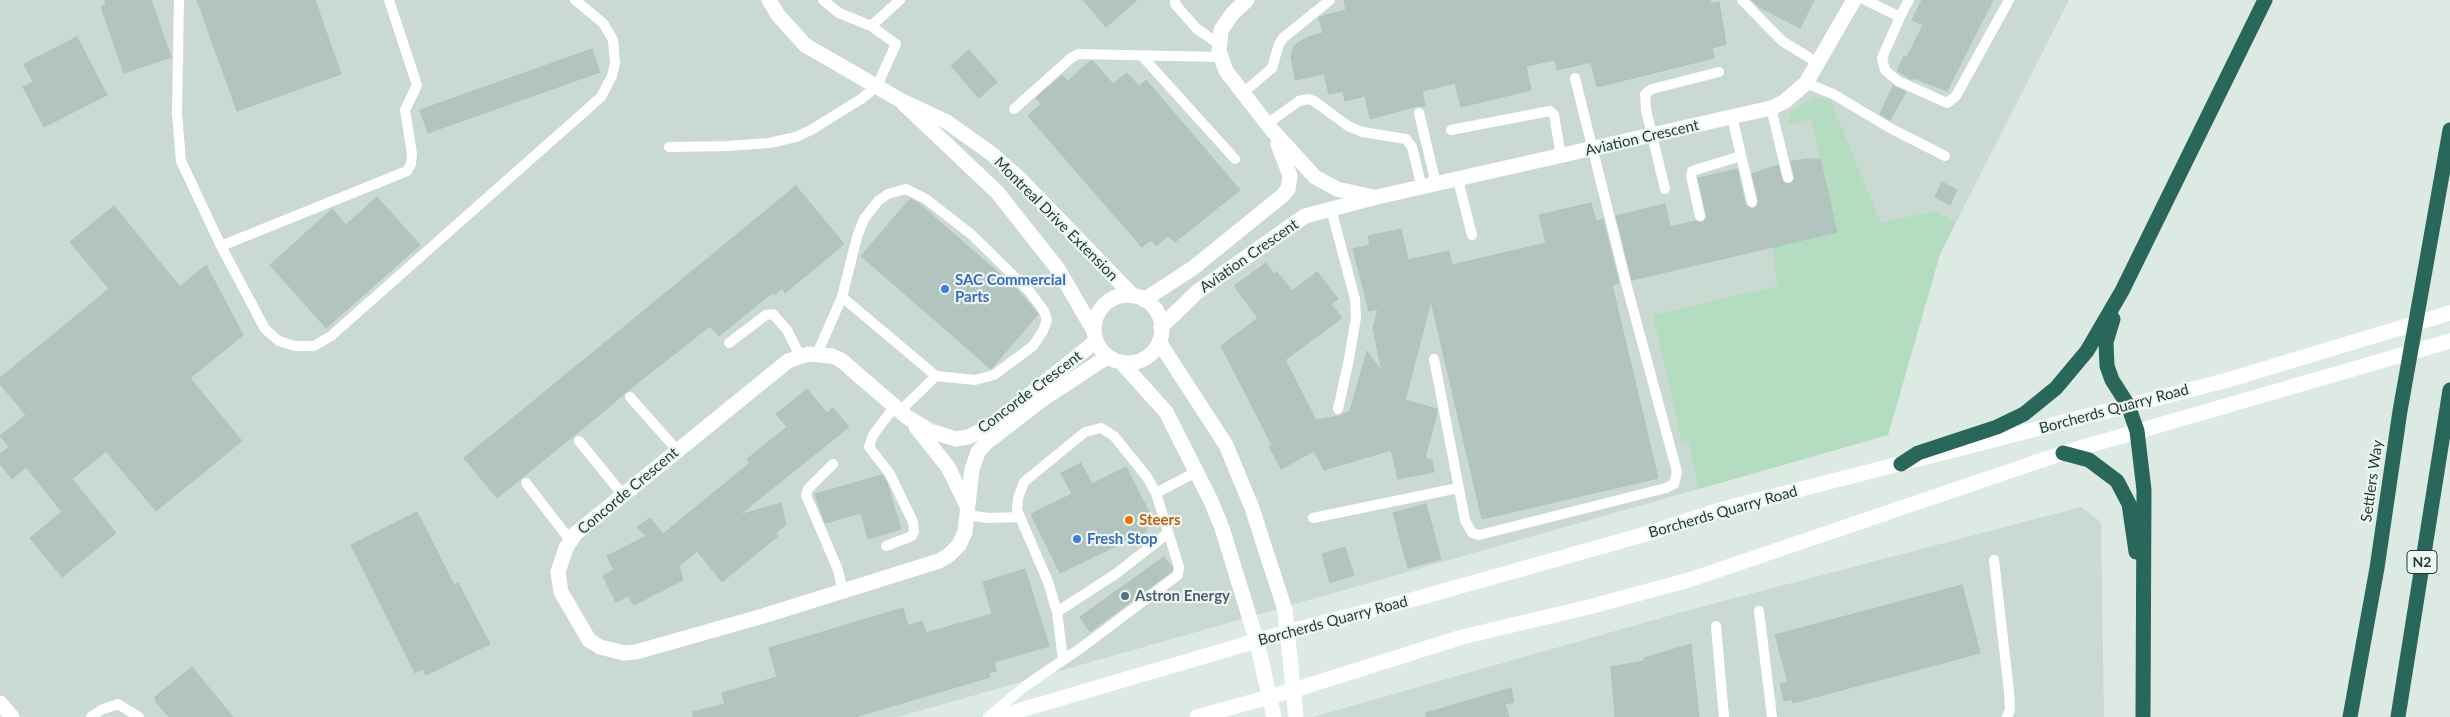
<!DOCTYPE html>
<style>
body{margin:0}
canvas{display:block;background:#ddeae4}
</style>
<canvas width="2450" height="717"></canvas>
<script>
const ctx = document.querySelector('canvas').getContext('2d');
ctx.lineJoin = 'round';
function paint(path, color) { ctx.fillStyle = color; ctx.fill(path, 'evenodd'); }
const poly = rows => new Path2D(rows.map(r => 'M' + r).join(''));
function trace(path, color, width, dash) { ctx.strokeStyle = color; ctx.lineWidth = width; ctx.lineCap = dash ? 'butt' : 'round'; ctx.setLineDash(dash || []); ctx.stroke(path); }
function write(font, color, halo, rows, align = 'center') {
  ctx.font = font + ' Lato,sans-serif'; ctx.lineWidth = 4.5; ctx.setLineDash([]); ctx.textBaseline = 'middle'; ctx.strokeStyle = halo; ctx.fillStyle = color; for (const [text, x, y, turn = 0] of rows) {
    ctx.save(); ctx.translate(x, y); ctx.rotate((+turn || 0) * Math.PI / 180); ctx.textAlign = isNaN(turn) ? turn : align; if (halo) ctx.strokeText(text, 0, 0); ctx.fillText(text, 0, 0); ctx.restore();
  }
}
const built = poly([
 [0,0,2069,0,1940,254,1888,435,898,717,0,717],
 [2081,507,2101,522,2104,717,1313,717,1689,610]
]);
const green = poly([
 [1814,97,1830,100,1881,223,1934,211,1956,222,1940,254,1888,435,1699,489,1688,440,1682,442,1653,315,1778,286,1772,247,1837,232,1811,119,1786,126,1791,112]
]);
const building = poly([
 [105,0,151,0,171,57,124,73,101,7,106,5,105,0],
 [197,0,315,0,341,74,237,111,197,0],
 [1083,0,1137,0,1106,27,1083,0],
 [1344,0,1710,0,1711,4,1719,2,1726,44,1712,48,1714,58,1597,87,1591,62,1557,70,1555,60,1526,66,1531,90,1461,107,1455,83,1422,91,1425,106,1418,106,1370,119,1365,96,1345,101,1343,91,1329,94,1324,74,1295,80,1291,55,1295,45,1308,37,1323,33,1319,17,1346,10,1344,0],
 [1752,0,1814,0,1800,28,1759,7,1752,0],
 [1922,0,1993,0,1947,91,1914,78,1912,80,1897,71,1904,56,1907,57,1923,25,1912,20,1922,0],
 [77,37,107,95,44,127,23,87,33,82,24,64,77,37],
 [592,49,600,72,428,133,420,110,592,49],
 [969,50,997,82,979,98,951,66,969,50],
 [1090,61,1093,61,1113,84,1127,73,1139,86,1146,80,1240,190,1175,242,1168,236,1156,246,1151,240,1142,247,1028,116,1041,104,1036,98,1062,75,1068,81,1090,61],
 [1893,86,1906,92,1890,120,1880,114,1893,86],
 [1808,159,1820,159,1837,232,1632,280,1616,216,1665,204,1670,227,1695,221,1702,223,1707,218,1698,178,1737,169,1745,204,1750,208,1754,209,1759,201,1752,174,1778,165,1783,182,1790,184,1795,179,1791,161,1808,159],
 [1942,182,1957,190,1950,205,1935,197,1942,182],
 [796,186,844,244,785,293,782,288,774,295,772,293,719,336,710,326,626,392,603,412,497,498,464,458,796,186],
 [377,197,420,245,326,328,270,265,332,209,346,225,377,197],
 [910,199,918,203,1016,288,1038,314,991,369,861,256,910,199],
 [1591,203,1596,221,1603,219,1619,283,1612,285,1658,478,1482,519,1431,301,1405,400,1437,409,1437,413,1425,458,1432,460,1434,472,1398,479,1391,450,1324,470,1314,451,1281,469,1269,446,1272,445,1221,346,1258,318,1234,286,1266,263,1274,274,1277,272,1292,291,1317,272,1338,299,1331,304,1342,318,1285,360,1316,420,1340,416,1350,411,1367,351,1382,372,1373,328,1378,309,1369,311,1353,249,1370,245,1368,236,1401,229,1408,260,1449,251,1452,265,1546,243,1539,215,1591,203],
 [114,206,180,287,206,265,243,335,190,378,242,441,156,511,106,451,72,479,116,533,62,577,30,538,62,512,26,467,12,479,0,464,0,454,9,447,0,436,26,415,0,384,0,378,109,289,70,242,114,206],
 [807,389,827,413,833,408,849,427,739,515,781,503,786,524,776,533,778,536,722,582,697,551,679,566,683,580,634,605,628,596,616,602,603,576,614,570,607,556,646,536,637,527,650,518,663,534,750,463,747,459,787,427,776,414,807,389],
 [1081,463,1092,484,1126,467,1151,516,1141,520,1147,531,1060,573,1031,514,1072,494,1061,473,1081,463],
 [882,475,887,483,901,529,868,539,861,513,825,523,815,494,882,475],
 [1426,504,1441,559,1408,568,1393,513,1426,504],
 [417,512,454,585,458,583,490,644,426,675,423,669,415,673,351,545,417,512],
 [1345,547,1354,575,1330,583,1322,554,1345,547],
 [1164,557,1172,568,1172,571,1090,632,1080,617,1164,557],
 [1025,569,1049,646,994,662,996,671,988,673,990,677,855,717,693,717,693,712,725,704,722,693,777,677,769,648,903,608,908,626,922,621,926,633,992,614,983,582,1025,569],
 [1962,585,1980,653,1793,703,1792,699,1784,701,1780,684,1788,682,1775,635,1962,585],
 [1691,644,1699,717,1615,717,1611,667,1644,661,1644,658,1691,644],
 [192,667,233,717,169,717,156,702,155,697,192,667],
 [1511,688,1514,702,1505,704,1509,717,1426,717,1426,713,1511,688]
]);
const service = poly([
 [179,0,177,113,181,161,221,246,265,329,279,341,295,346,314,346,331,336,601,97,612,76,615,63,613,40,603,23,575,0],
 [1175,0,1175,4,1197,29,1219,44],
 [1742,0,1782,41,1818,63],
 [1865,0,1900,17,1909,0],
 [1900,17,1882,58,1885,70,1898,81,1947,103,1956,96,2009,0],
 [871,26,900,0],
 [1142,56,1235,159],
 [1806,83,1833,94,1890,128,1945,156],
 [1243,93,1272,68,1279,44,1283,38,1330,0],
 [1771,108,1788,178],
 [1014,109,1071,58,1078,54,1220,57],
 [1419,113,1436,184],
 [1732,117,1752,202],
 [1267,124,1299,101,1308,99,1314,101,1348,126,1362,132,1406,139,1412,147,1422,188],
 [1451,130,1550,111,1554,115,1561,156],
 [669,147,728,146,769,143,796,137,811,130,861,99,877,86,896,44,871,26,839,13,823,0],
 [1458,180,1472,235],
 [1665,189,1646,110,1645,94,1652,89,1719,72],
 [1331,209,1355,299,1356,318,1348,364,1338,409],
 [1700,216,1691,176,1692,171,1741,156],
 [221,246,407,171,411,164,412,154,405,110,417,85,389,0],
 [842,297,936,376,900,411],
 [729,343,766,315,773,314,787,330,800,356],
 [817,354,842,297,857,237,864,219,878,201,888,194,906,189,926,199,972,235,1030,292,1044,311,1047,320,1043,331,1033,346,994,375,975,380,936,376],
 [1434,359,1465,520,1472,533,1479,535,1666,488,1674,484,1677,472,1626,283,1575,78],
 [630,397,677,450],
 [579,441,623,495],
 [833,464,808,489,806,495,838,570,843,592],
 [526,483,570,540],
 [968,515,988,518,1020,517],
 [1313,518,1458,488],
 [886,546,912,536,914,531,913,522,890,474,869,447,873,435,895,406],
 [1994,560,2009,692,2010,710,2007,717],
 [1759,611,1772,717],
 [1057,612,1117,573,1168,533],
 [1716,626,1724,717],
 [1063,659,1057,612,1048,582,1017,510,1018,498,1024,482,1085,432,1101,428,1114,436,1147,477,1156,493],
 [91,717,101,710,118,704,139,717],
 [988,717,1025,686,1081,648,1178,575,1179,567,1156,493,1198,471]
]);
const minor = poly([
 [769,0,778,15,805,45,900,100,947,122,992,154,1019,178,1133,296],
 [1247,0,1233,13,1221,30,1219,51,1226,71,1271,129,1315,177,1337,189,1373,197],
 [904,104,997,192,1058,269,1094,331],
 '1094 329a34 34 0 1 1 68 0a34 34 0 1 1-68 0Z',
 [1144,300,1193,268,1282,196,1288,189,1290,176,1278,144],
 [1161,327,1197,292,1305,216,1377,197,1771,108,1784,102,1806,83,1854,0],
 [1096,341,989,427,968,437,956,439,930,431,907,417,841,360,832,356,808,354,788,361,575,534,566,548,558,572,561,592,589,640,600,647,624,653,636,652,763,616,939,561,949,555,959,545,965,532,972,469,978,452,987,442,1043,399,1107,357],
 [1159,342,1226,445,1252,508,1285,610,1296,717],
 [1121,362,1166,412,1211,501,1222,528,1257,642,1274,717],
 [916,427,948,467,967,506],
 [0,703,12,717]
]);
const secondary = poly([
 [997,717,1287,632,1415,599,1646,534,1723,509,2228,380,2450,313],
 [1197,717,1294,690,1462,637,1589,607,1689,580,2063,453,2450,341]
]);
const motorway = poly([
 [2113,319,2106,342,2107,366,2112,380,2128,405,2137,431,2144,490,2143,717],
 [2063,453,2089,460,2117,481,2129,504,2136,552],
 [1901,464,1918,453,1997,427,2024,414,2056,388,2087,351,2122,291,2265,0],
 [2350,717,2377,568,2400,411,2450,130],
 [2398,717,2450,390]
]);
const markers = [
 [945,289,5,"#3f7fe0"],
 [1129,520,5,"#e8710a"],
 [1077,539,5,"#3f7fe0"],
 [1125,596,5,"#5c6f8a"]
];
const shields = [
 [2422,562,30]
];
const shieldNames = [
 ["N2",2422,562]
];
const streetNames = [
 ["Aviation Crescent",1642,138,-13],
 ["Montreal Drive Extension",1056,219,45],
 ["Aviation Crescent",1249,256,-35],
 ["Concorde Crescent",1030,392,-37],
 ["Borcherds Quarry Road",2114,409,-15],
 ["Settlers Way",2372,481,-82],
 ["Concorde Crescent",628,491,-40],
 ["Borcherds Quarry Road",1723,512,-16],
 ["Borcherds Quarry Road",1333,621,-15]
];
const shopNames = [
 ["SAC Commercial",955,280],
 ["Parts",955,297],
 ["Fresh Stop",1087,539]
];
const foodNames = [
 ["Steers",1139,520]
];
const serviceNames = [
 ["Astron Energy",1135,596]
];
paint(built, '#cbd9d3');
paint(green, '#b4dcc0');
paint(building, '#b2c4bd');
trace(building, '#afc3bb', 1);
trace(service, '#fff', 10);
trace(minor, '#fff', 15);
trace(secondary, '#fff', 15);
trace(motorway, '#29675b', 15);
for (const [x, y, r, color] of markers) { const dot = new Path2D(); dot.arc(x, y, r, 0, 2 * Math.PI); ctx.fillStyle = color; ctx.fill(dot); trace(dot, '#edf6f2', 2); }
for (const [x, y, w] of shields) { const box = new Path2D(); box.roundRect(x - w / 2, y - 11.5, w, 23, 4); ctx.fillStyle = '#edf6f2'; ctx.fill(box); trace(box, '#1e3932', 1); }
write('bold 14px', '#1e3932', null, shieldNames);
write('15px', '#1e3932', '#edf6f2', streetNames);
write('bold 15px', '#366cbe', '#edf6f2', shopNames, 'left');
write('bold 15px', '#c56008', '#edf6f2', foodNames, 'left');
write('bold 15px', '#4e5e75', '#edf6f2', serviceNames, 'left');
</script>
